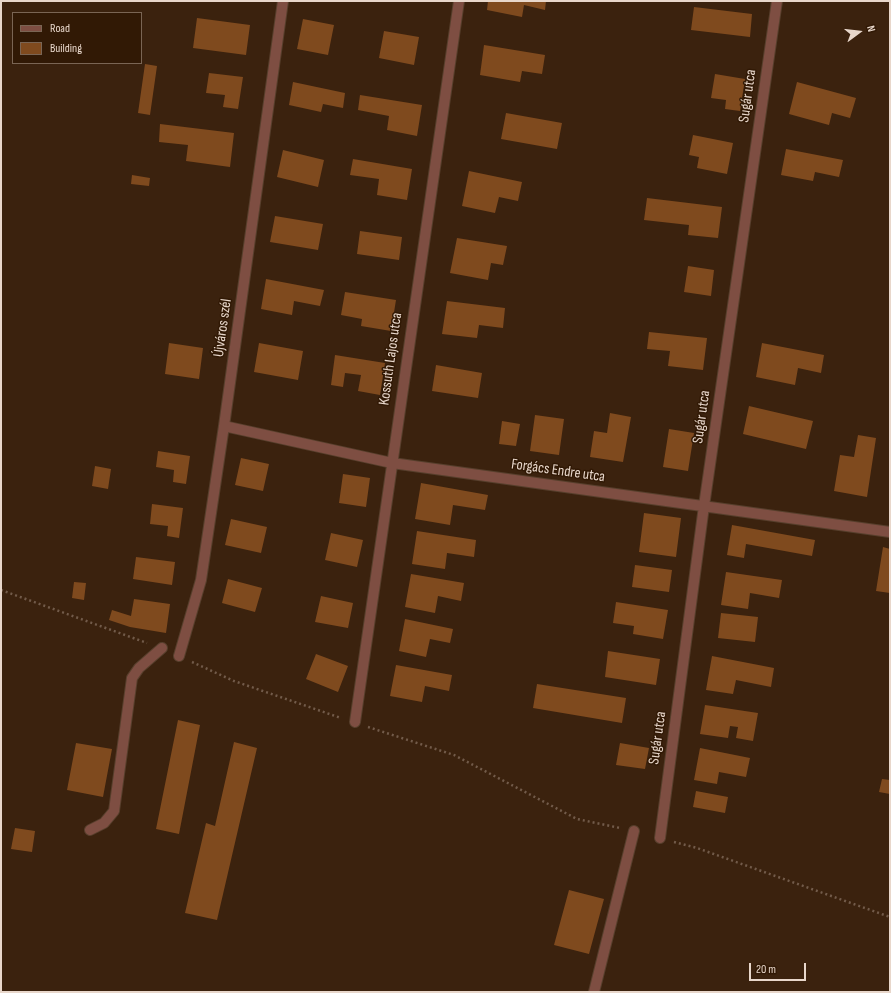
<!DOCTYPE html>
<meta charset="utf-8">
<style>
body{margin:0}
#map{position:relative;width:891px;height:993px;overflow:hidden;background:#3b220e;font-family:"Sofia Sans Condensed",sans-serif}
canvas{display:block}
.frame{position:absolute;inset:0;border:2px solid #e8d7cb;pointer-events:none}
.legend{position:absolute;left:12px;top:12px;width:130px;height:52px;box-sizing:border-box;background:#311905;border:1px solid #7a6554;margin:0;padding:5px 7px;list-style:none;font-size:12px;color:#e8d7cb}
.legend li{display:flex;align-items:center;gap:8px;height:20px}
.legend b{width:20px;border:1px solid #7a6554}
.north{position:absolute;left:839px;top:12px;width:40px;height:40px;-webkit-text-stroke:3px #311905;paint-order:stroke;rotate:75deg;font-size:11px;font-weight:700;line-height:16px;text-align:center;color:#e8d7cb}
.north::after{content:'';display:block;margin:auto;width:14px;height:18px;background:#e8d7cb;clip-path:polygon(50% 0,100% 100%,50% 72%,0 100%)}
.scale{position:absolute;left:749px;top:963px;width:57px;height:18px;box-sizing:border-box;border:2px solid #e8d7cb;border-top:0;padding-left:5px;font-size:12px;line-height:14px;white-space:nowrap;color:#e8d7cb;-webkit-text-stroke:3px #311905;paint-order:stroke}
</style>
<div id="map">
<canvas width="891" height="993"></canvas>
<div class="frame"></div>
<ul class="legend">
<li><b style="height:5px;background:#7e4e42"></b>Road</li>
<li><b style="height:11px;background:#7f4a1e"></b>Building</li>
</ul>
<div class="north">N</div>
<div class="scale">20 m</div>
</div>
<script>
const ctx = document.querySelector('canvas').getContext('2d');
ctx.lineJoin = 'round';
function paint(path, color) { ctx.fillStyle = color; ctx.fill(path, 'evenodd'); }
const poly = rows => new Path2D(rows.map(r => 'M' + r).join(''));
function trace(path, color, width, dash) { ctx.strokeStyle = color; ctx.lineWidth = width; ctx.lineCap = dash ? 'butt' : 'round'; ctx.setLineDash(dash || []); ctx.stroke(path); }
function write(font, color, halo, rows, align = 'center') {
  ctx.font = font + ' "Sofia Sans Condensed",sans-serif'; ctx.lineWidth = 3; ctx.setLineDash([]); ctx.textBaseline = 'middle'; ctx.strokeStyle = halo; ctx.fillStyle = color; for (const [text, x, y, turn = 0] of rows) {
    ctx.save(); ctx.translate(x, y); ctx.rotate((+turn || 0) * Math.PI / 180); ctx.textAlign = isNaN(turn) ? turn : align; if (halo) ctx.strokeText(text, 0, 0); ctx.fillText(text, 0, 0); ctx.restore();
  }
}
const building = poly([
 [488,1,546,1,545,10,524,5,522,17,487,10],
 [694,7,752,14,750,37,691,30],
 [197,18,250,25,246,55,193,48],
 [303,19,334,25,328,55,297,49],
 [384,31,419,37,414,65,379,58],
 [484,45,545,55,542,74,522,71,520,82,480,75],
 [145,64,157,66,150,115,138,113],
 [209,73,243,77,238,109,223,107,225,95,206,93],
 [715,74,745,79,740,111,725,109,726,100,711,98],
 [293,82,345,93,343,108,323,104,321,112,289,105],
 [797,82,856,98,850,118,832,113,829,125,789,114],
 [360,95,422,105,417,136,387,130,389,116,358,110],
 [506,113,562,123,557,149,501,139],
 [160,124,234,133,230,167,186,161,188,145,159,142],
 [693,135,733,143,727,174,697,168,699,157,689,155],
 [786,149,843,160,839,177,815,172,813,181,781,175],
 [283,150,324,160,318,187,277,177],
 [353,159,412,169,407,200,377,195,379,179,350,175],
 [469,171,522,182,518,201,499,197,495,213,462,206],
 [132,175,150,178,149,186,131,184],
 [647,198,722,207,718,238,688,235,689,225,644,220],
 [275,216,323,224,318,250,270,242],
 [360,231,402,237,399,260,357,254],
 [457,238,507,246,503,265,491,263,488,280,450,273],
 [688,266,714,270,711,296,684,292],
 [266,279,324,290,320,306,294,301,292,315,261,309],
 [345,292,396,300,391,331,361,326,362,319,341,315],
 [447,301,505,308,503,328,479,325,477,338,442,334],
 [649,332,707,338,703,370,668,366,670,351,647,349],
 [169,343,203,348,199,379,165,374],
 [259,343,303,351,298,380,254,372],
 [762,343,824,355,821,373,798,368,795,385,756,377],
 [335,355,385,363,380,395,358,391,361,375,345,373,343,387,331,385],
 [436,365,482,373,478,398,432,391],
 [749,406,813,421,806,449,743,434],
 [610,413,631,417,623,462,590,457,594,431,607,433],
 [535,415,564,419,559,455,530,451],
 [502,421,520,424,516,446,499,444],
 [669,429,694,433,688,471,663,467],
 [858,435,876,438,867,497,834,491,840,455,854,457],
 [158,451,190,456,186,484,173,482,174,470,156,467],
 [241,458,269,464,263,491,235,485],
 [95,466,111,469,108,489,92,486],
 [343,474,370,478,366,507,339,503],
 [421,483,488,495,485,510,453,505,450,525,415,519],
 [152,504,183,508,179,538,167,536,168,526,150,524],
 [644,513,681,518,676,557,639,552],
 [231,519,267,527,261,553,225,545],
 [732,525,815,540,812,556,746,544,744,558,727,555],
 [417,531,476,540,474,557,447,553,445,569,412,564],
 [331,533,363,540,357,567,325,560],
 [883,547,890,549,890,593,876,591],
 [136,557,175,562,172,585,133,579],
 [635,565,672,570,669,592,632,587],
 [726,572,782,580,779,598,750,593,748,609,721,605],
 [411,574,464,583,461,601,438,596,435,613,405,607],
 [228,579,262,588,255,612,222,603],
 [74,582,86,583,84,600,72,598],
 [321,596,353,603,348,628,315,622],
 [134,599,170,604,166,633,130,627,109,620,112,610,131,616],
 [616,602,668,610,663,639,633,634,634,626,613,623],
 [721,613,758,617,755,642,718,638],
 [405,619,453,629,450,643,430,639,426,657,399,651],
 [608,651,660,659,656,685,605,677],
 [316,654,348,666,338,692,306,679],
 [712,656,774,668,771,687,736,680,733,694,706,690],
 [396,665,452,675,449,691,425,686,422,702,390,696],
 [537,684,626,698,622,723,533,708],
 [705,705,758,713,753,741,736,738,738,727,730,726,728,738,700,734],
 [178,720,200,725,179,834,156,829],
 [234,742,257,748,217,920,185,913,206,823,215,826],
 [76,743,112,749,103,797,67,790],
 [620,743,649,748,645,769,616,765],
 [700,748,750,758,746,777,719,772,717,784,694,780],
 [882,779,890,780,890,794,879,792],
 [696,791,728,797,725,813,693,807],
 [15,828,35,831,32,852,11,849],
 [569,890,604,899,589,954,554,945]
]);
const path = poly([
 [1,590,147,643],
 [192,662,234,681,341,718],
 [368,727,454,755,577,819,620,828],
 [674,842,697,848,890,917]
]);
const service = poly([
 [90,830,104,823,114,811,132,678,139,668,162,648],
 [594,992,634,831]
]);
const minor = poly([
 [224,426,392,463,890,532],
 [179,656,201,580,224,426,283,1],
 [355,722,459,1],
 [660,838,704,506,777,1]
]);
const streetNames = [
 ["Sugár utca",748,96,-82],
 ["Újváros szél",223,328,-82],
 ["Kossuth Lajos utca",391,359,-82],
 ["Sugár utca",702,417,-82],
 ["Forgács Endre utca",558,471,8],
 ["Sugár utca",658,738,-82]
];
paint(building, '#7f4a1e');
trace(service, '#573f2c', 12);
trace(minor, '#573f2c', 12);
trace(path, '#725b4a', 2.5, [2, 3]);
trace(service, '#7e4e42', 10);
trace(minor, '#7e4e42', 10);
write('15px', '#e8d7cb', '#311905', streetNames);
</script>
